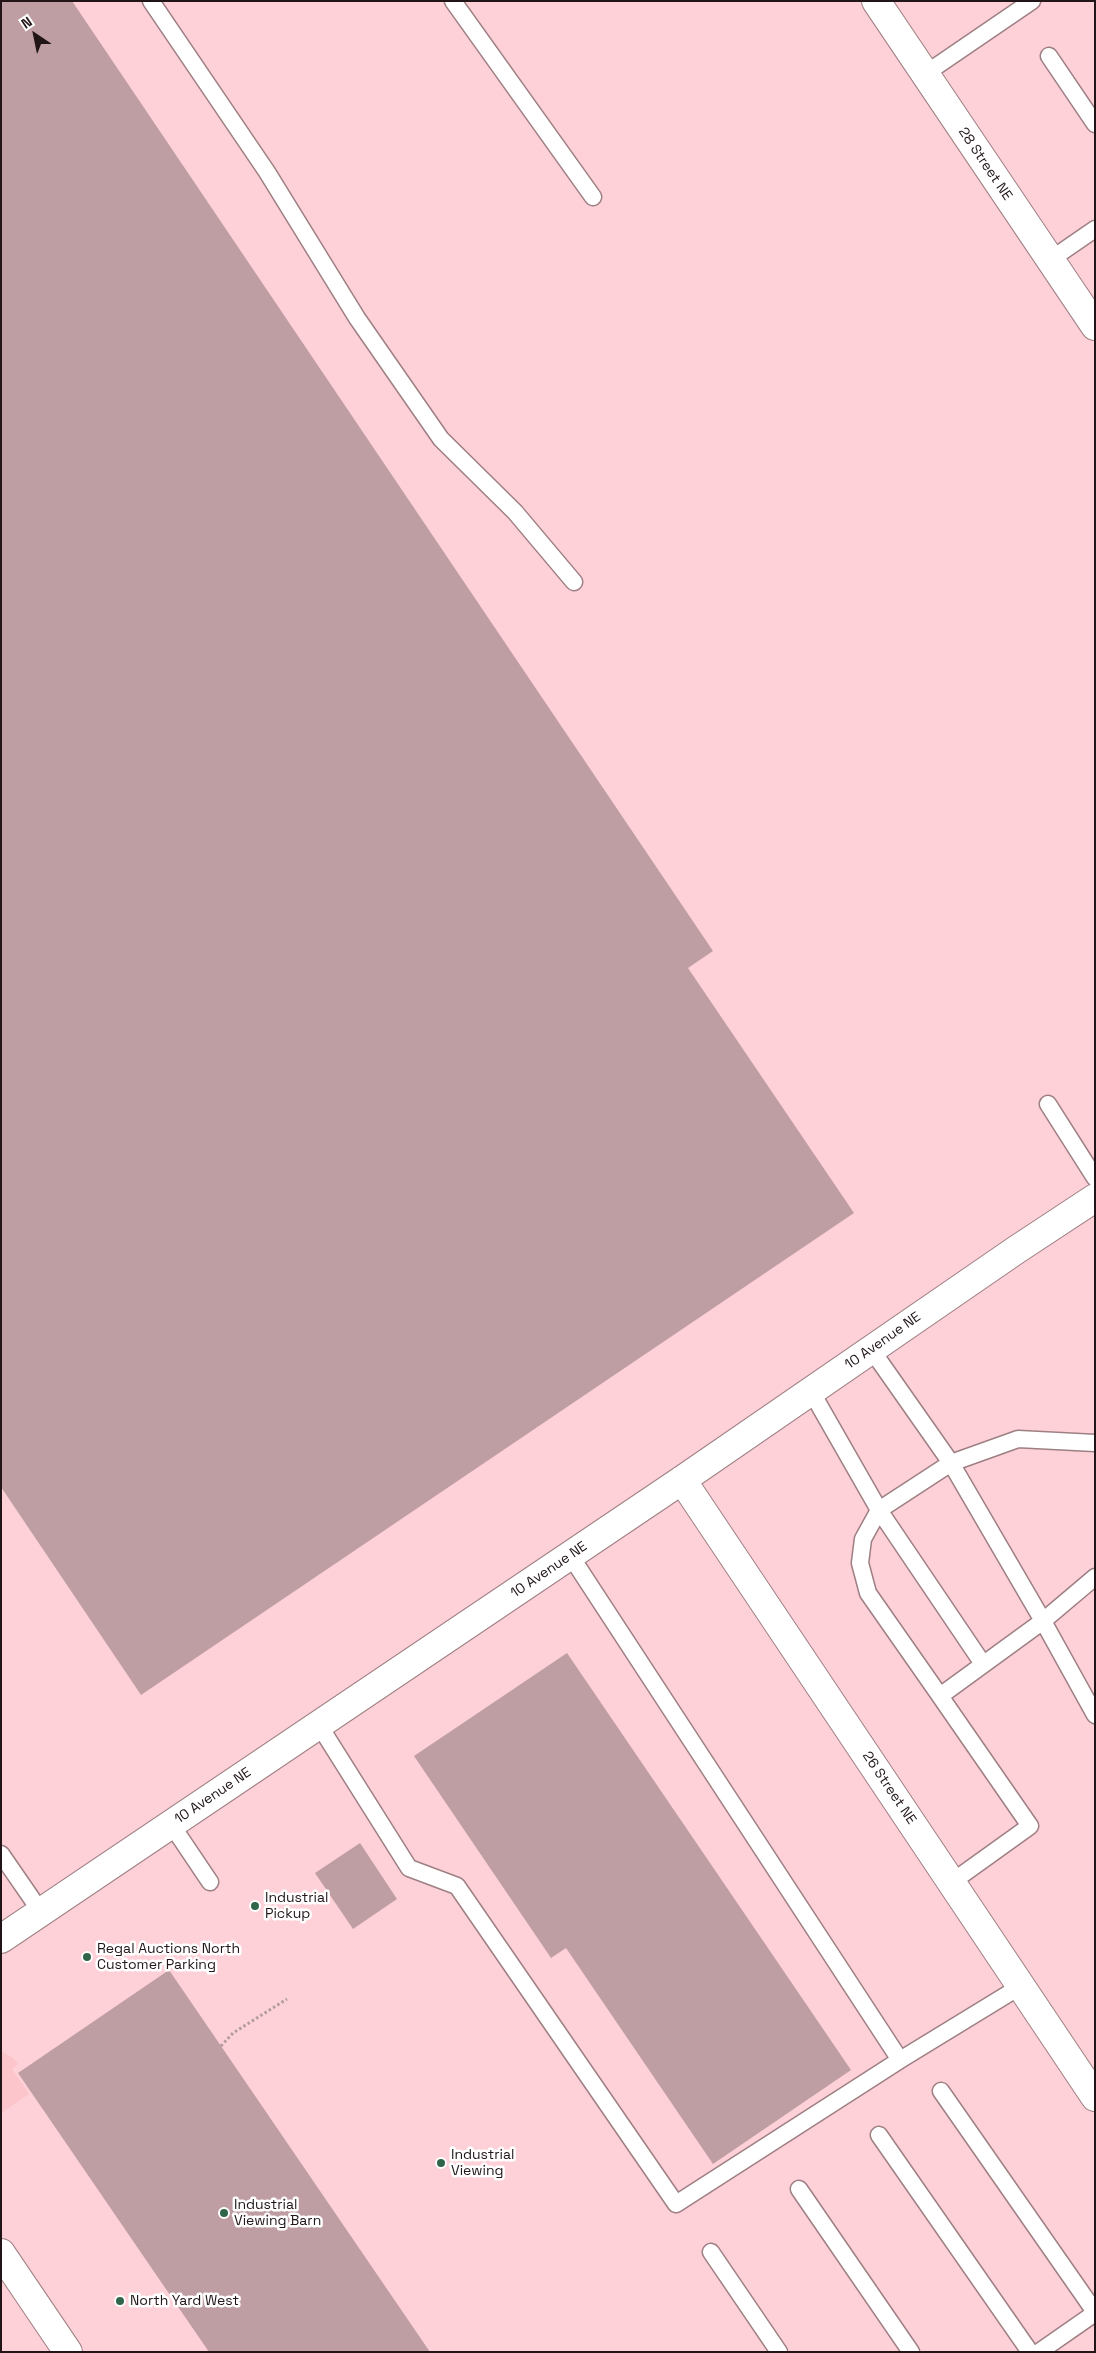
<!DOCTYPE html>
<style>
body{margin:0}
#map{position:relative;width:1096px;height:2353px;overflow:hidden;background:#fce0e3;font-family:"Space Grotesk",sans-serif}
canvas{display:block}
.frame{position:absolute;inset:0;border:2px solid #211517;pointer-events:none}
.north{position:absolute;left:10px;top:10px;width:50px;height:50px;-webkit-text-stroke:4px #fff;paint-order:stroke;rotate:326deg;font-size:14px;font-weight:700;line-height:20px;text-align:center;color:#211517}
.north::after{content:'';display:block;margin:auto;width:18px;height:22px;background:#211517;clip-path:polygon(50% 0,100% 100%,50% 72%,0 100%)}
</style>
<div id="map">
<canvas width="1096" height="2353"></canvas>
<div class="frame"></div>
<div class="north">N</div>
</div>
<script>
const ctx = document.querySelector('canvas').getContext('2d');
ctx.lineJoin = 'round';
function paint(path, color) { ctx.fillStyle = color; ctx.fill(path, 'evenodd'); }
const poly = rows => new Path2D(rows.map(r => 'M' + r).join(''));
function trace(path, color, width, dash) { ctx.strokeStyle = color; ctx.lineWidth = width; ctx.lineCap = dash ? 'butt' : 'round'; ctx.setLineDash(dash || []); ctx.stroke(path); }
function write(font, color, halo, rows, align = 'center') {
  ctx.font = font + ' "Space Grotesk",sans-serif'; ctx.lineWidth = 5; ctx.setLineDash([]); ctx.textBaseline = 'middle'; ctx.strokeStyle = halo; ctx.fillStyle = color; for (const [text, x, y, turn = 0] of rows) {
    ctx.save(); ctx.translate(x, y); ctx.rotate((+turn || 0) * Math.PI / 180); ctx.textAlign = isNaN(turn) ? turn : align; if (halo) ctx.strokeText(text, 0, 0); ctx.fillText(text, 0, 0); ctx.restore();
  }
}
const built = poly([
 [1,1,1095,1,1095,2352,1,2352]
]);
const green = poly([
 [1,2051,13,2058,18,2064,12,2069,29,2094,1,2113]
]);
const building = poly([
 [1,1,72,1,713,951,688,968,854,1213,141,1695,1,1487],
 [567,1653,851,2070,713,2164,566,1948,551,1958,414,1756],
 [360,1843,397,1899,353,1929,315,1873],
 [169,1970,221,2046,430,2352,209,2352,18,2073]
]);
const path = poly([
 [221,2046,233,2033,287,1999]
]);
const lane = poly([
 [151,1,267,172,357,318,441,439,515,512,574,582],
 [453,1,593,197],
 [1049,56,1095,124],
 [925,74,1032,1],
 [1050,260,1095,229],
 [1048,1104,1095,1178],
 [871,1349,951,1463,1018,1439,1095,1443],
 [811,1391,879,1510,951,1463,1043,1621,940,1696,1030,1826,952,1882],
 [570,1555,900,2060],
 [1095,1577,1043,1621,1095,1715],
 [940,1696,868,1593,860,1563,863,1539,879,1510,983,1664],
 [319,1725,409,1868,457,1886,676,2204,900,2060,1021,1986],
 [171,1824,210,1882],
 [1,1854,41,1912],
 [941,2091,1095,2312],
 [879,2135,1030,2352],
 [799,2189,911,2352],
 [711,2252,779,2352],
 [1039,2352,1095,2313]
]);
const street = poly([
 [682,1480,1095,2097],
 [1,1939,682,1480,1016,1250,1095,1198],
 [1,2253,68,2352]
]);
const secondary = poly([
 [876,1,1095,326]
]);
const markers = [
 [255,1906,5,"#31654a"],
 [87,1957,5,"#31654a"],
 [441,2163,5,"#31654a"],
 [224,2213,5,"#31654a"],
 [120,2301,5,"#31654a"]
];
const streetNames = [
 ["28 Street NE",985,164,56],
 ["10 Avenue NE",883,1341,-35],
 ["10 Avenue NE",549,1570,-34],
 ["26 Street NE",889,1788,56],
 ["10 Avenue NE",213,1796,-34]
];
const poiNames = [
 ["Industrial",265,1898],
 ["Pickup",265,1914],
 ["Regal Auctions North",97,1949],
 ["Customer Parking",97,1965],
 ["Industrial",451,2155],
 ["Viewing",451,2171],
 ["Industrial",234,2205],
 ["Viewing Barn",234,2221],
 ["North Yard West",130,2301]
];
paint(built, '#fdd1d7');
paint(green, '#fcc4cb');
paint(building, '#bf9ea3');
trace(lane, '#9e7f83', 19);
trace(street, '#9e7f83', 30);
trace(secondary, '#9e7f83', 30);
trace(path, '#b29c9e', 3, [2.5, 2.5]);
trace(lane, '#fff', 16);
trace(street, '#fff', 28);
trace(secondary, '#fff', 28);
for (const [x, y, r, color] of markers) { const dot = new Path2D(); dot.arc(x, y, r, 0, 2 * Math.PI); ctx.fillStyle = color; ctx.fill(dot); trace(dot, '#fff', 2); }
write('14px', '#211517', '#fff', streetNames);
write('14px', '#211517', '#fff', poiNames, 'left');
</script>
